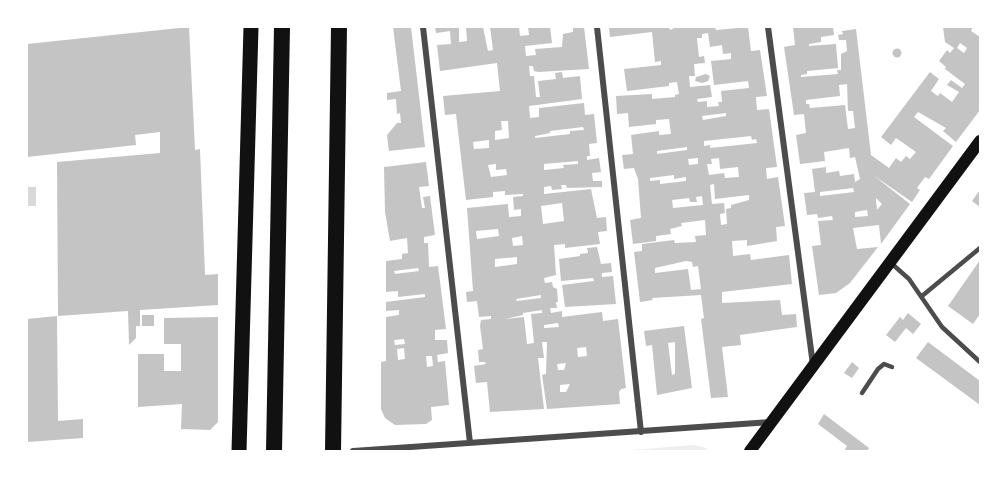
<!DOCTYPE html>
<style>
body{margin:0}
#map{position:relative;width:1007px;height:478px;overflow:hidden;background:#fff;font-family:Barlow,sans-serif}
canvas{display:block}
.frame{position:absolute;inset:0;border:28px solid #fff;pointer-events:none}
</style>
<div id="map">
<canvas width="1007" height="478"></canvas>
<div class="frame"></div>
</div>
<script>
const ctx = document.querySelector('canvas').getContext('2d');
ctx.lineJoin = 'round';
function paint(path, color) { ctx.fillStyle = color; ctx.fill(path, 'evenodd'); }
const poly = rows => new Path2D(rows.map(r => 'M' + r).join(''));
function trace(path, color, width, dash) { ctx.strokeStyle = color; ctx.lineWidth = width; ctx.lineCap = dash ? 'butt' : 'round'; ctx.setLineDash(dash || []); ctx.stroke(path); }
const green = poly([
 [694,445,706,448,707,451,620,451]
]);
const water = poly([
 [27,187,36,187,36,206,27,206]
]);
const building = poly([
 [189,27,195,150,200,149,205,275,218,274,218,305,140,310,140,326,136,326,136,338,129,345,128,311,58,316,57,162,160,153,160,132,135,135,136,145,27,157,27,44],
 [393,27,411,27,425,147,389,151,387,135,397,123,401,123,400,113,397,114,396,99,387,100,387,93,401,91],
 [435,27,459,27,459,42,467,41,466,27,483,27,488,51,493,50,490,27,519,27,520,36,529,35,528,27,550,27,552,43,525,46,526,56,536,55,535,49,562,47,563,34,573,32,573,27,584,27,589,69,538,72,534,71,533,66,529,66,530,76,534,76,536,97,540,97,538,81,556,79,555,73,562,72,563,78,580,76,582,99,529,106,530,118,539,117,539,108,584,103,585,115,594,114,597,143,589,144,590,156,587,156,587,160,599,158,601,172,592,173,593,181,602,181,602,187,567,188,566,185,561,185,562,189,552,190,551,186,544,187,544,194,591,189,597,218,606,217,607,231,598,232,600,244,565,248,565,244,554,245,556,275,544,278,545,283,552,282,553,287,557,289,558,302,556,302,557,308,550,308,551,313,562,311,562,317,602,312,603,321,618,319,626,388,621,389,619,392,620,404,547,409,542,375,546,374,547,342,542,342,544,358,538,358,544,409,490,412,487,382,476,383,474,366,486,364,485,362,479,362,478,350,483,349,480,326,481,320,491,319,491,316,479,317,477,301,467,302,466,292,473,291,467,208,508,204,509,217,521,216,521,209,514,210,513,197,523,196,523,194,505,195,505,191,493,192,493,197,466,200,456,114,445,115,443,96,500,91,497,63,440,71,437,45,451,44,450,31,436,33],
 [501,121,508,121,509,138,495,140,495,131,502,130],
 [583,127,584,130,570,131,570,134,535,138,535,136,550,133,550,131],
 [489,140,489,148,474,149,473,142],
 [578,161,578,164,563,165,564,168,544,170,544,164],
 [496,164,496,170,506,169,507,175,491,177,488,165],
 [562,203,564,221,543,224,541,206],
 [498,229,499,236,477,239,476,231],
 [522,236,523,245,513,246,512,238],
 [517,257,517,264,495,267,495,259],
 [541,295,541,298,517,301,516,299],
 [542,310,542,313,531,314,534,343,527,344,524,317,505,319,523,315,523,313],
 [558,323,559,327,544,328,544,325],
 [586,347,587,356,578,357,577,348],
 [566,363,564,370,558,370,557,364],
 [570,384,566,392,560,392,560,385],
 [609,27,669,27,670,30,677,27,715,27,716,30,748,27,751,51,760,50,767,96,756,97,757,110,769,109,777,167,766,168,767,179,778,177,785,226,776,227,777,241,747,246,747,240,732,241,733,256,750,254,751,260,789,255,792,284,722,292,722,303,780,300,782,315,796,314,797,327,740,335,741,345,722,347,728,397,711,398,701,319,704,318,701,295,652,298,653,300,640,302,634,252,642,251,642,244,674,240,675,243,696,242,695,236,706,235,705,220,681,223,682,226,670,229,671,234,656,236,656,241,633,244,630,220,641,218,638,179,634,168,624,169,622,155,633,154,631,135,659,131,659,135,671,134,669,119,656,120,656,124,629,127,628,113,617,114,616,96,652,94,652,99,675,97,675,95,679,94,677,82,669,83,669,86,627,91,624,69,661,65,661,61,655,62,652,32,610,37],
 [708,33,710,47,722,45,723,54,731,53,731,59,711,61,714,85,748,81,749,88,721,91,722,102,718,102,719,106,707,107,707,101,698,102,697,99,712,97,710,85,690,87,689,76,695,76,694,64,705,63,704,56,699,57,697,38,702,38,702,34],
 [726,113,726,116,703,120,702,116],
 [751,136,752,140,756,139,757,143,710,148,710,145,704,146,704,141],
 [687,147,687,150,657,154,657,151],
 [698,158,698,164,689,165,688,159],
 [719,158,720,169,738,167,739,177,725,178,724,173,709,175,707,164,712,164,711,159],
 [674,175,674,179,686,177,686,181,660,184,660,180,650,181,650,178],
 [714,184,715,199,749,195,749,200,731,205,731,208,726,209,727,224,721,225,720,214,725,213,724,203,712,204,710,185],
 [702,196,703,205,673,208,672,200,689,198,690,202,697,202,696,197],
 [686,261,692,262,693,267,698,266,701,289,691,290,688,269,655,273,655,268],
 [793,27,833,27,834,35,821,37,821,42,809,44,809,46,836,44,838,68,807,71,807,74,801,75,801,77,838,74,837,70,841,70,841,54,847,51,846,40,839,40,838,35,843,34,842,31,856,29,871,155,889,168,896,158,901,162,906,156,910,159,916,152,896,138,891,145,881,137,930,72,939,79,931,91,938,96,940,93,952,102,959,92,947,85,951,80,962,88,965,84,945,69,946,67,939,61,947,50,950,53,954,48,945,42,943,27,973,27,971,31,980,37,980,110,956,142,943,131,946,128,918,112,914,117,953,146,929,179,925,177,917,188,920,190,912,202,873,175,910,204,881,244,879,225,853,228,857,249,878,247,850,283,836,293,819,295,812,246,821,245,818,221,833,220,832,216,818,218,817,214,807,215,804,193,815,192,812,169,826,167,826,173,839,171,840,176,854,174,855,182,860,179,855,157,850,158,849,148,824,152,825,161,800,164,796,135,806,133,804,114,794,115,784,47,795,45],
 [960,43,967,48,964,53,957,48],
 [847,84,848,111,853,111,855,128,848,129,845,105,810,108,809,104,806,104,806,100,840,96,839,85],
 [853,188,854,192,820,196,820,192],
 [876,198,882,204,877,210,876,200],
 [867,210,868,216,855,217,855,212],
 '892.5 53a4.5 4.5 0 1 1 9 0a4.5 4.5 0 1 1-9 0Z',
 [706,74,710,76,708,81,702,83,695,81,696,77],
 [426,162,429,186,419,187,422,208,425,208,423,197,430,196,435,235,424,237,424,243,428,243,429,267,438,266,446,329,435,330,435,340,447,340,448,353,437,355,438,362,445,361,449,405,431,407,432,420,426,424,395,425,385,418,381,409,381,362,386,361,386,317,399,315,399,310,386,311,386,302,425,297,425,294,398,297,398,291,386,292,386,261,402,259,402,254,408,253,407,238,390,241,385,212,384,167],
 [418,268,419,271,395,274,394,271],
 [404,339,405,344,395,345,394,340],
 [404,348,405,359,398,360,397,349],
 [426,356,432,356,433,366,427,367],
 [980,190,980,207,972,201],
 [597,247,601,264,611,263,612,272,602,273,602,277,613,276,616,304,565,307,562,285,594,281,593,278,561,281,559,259,580,256,580,254,588,253,587,248],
 [980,260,980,314,973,324,948,306],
 [908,313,921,324,913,334,906,328,895,342,886,335,900,317,903,320],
 [142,315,154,315,154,326,142,326],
 [57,316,58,421,83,419,83,438,27,442,27,319],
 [218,317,218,422,210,430,181,429,182,404,138,407,138,354,164,354,164,371,181,371,181,344,164,344,164,318],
 [684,326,692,388,657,395,652,345,646,346,644,331],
 [675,342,675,374,672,375,668,343],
 [928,342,980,381,980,405,916,358],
 [852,362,859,368,852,378,844,373],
 [824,414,869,448,867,451,844,451,847,446,818,424]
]);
const service = poly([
 [891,263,909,279,942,327,980,362],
 [922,296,980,248],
 [862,393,878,369,884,364,892,367]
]);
const minor = poly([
 [423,27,470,443],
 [597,27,641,432],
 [768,27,813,365],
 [353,451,771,422]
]);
const secondary = poly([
 [750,451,980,141]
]);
const primary = poly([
 [239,451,251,27]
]);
const trunk = poly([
 [274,451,282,27],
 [333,451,339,27]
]);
paint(green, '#eee');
paint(water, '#d9d9d9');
paint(building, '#c4c4c4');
trace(service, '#4c4c4c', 4.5);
trace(minor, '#4c4c4c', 6);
trace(secondary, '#111', 12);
trace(primary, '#111', 15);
trace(trunk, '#111', 16);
</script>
